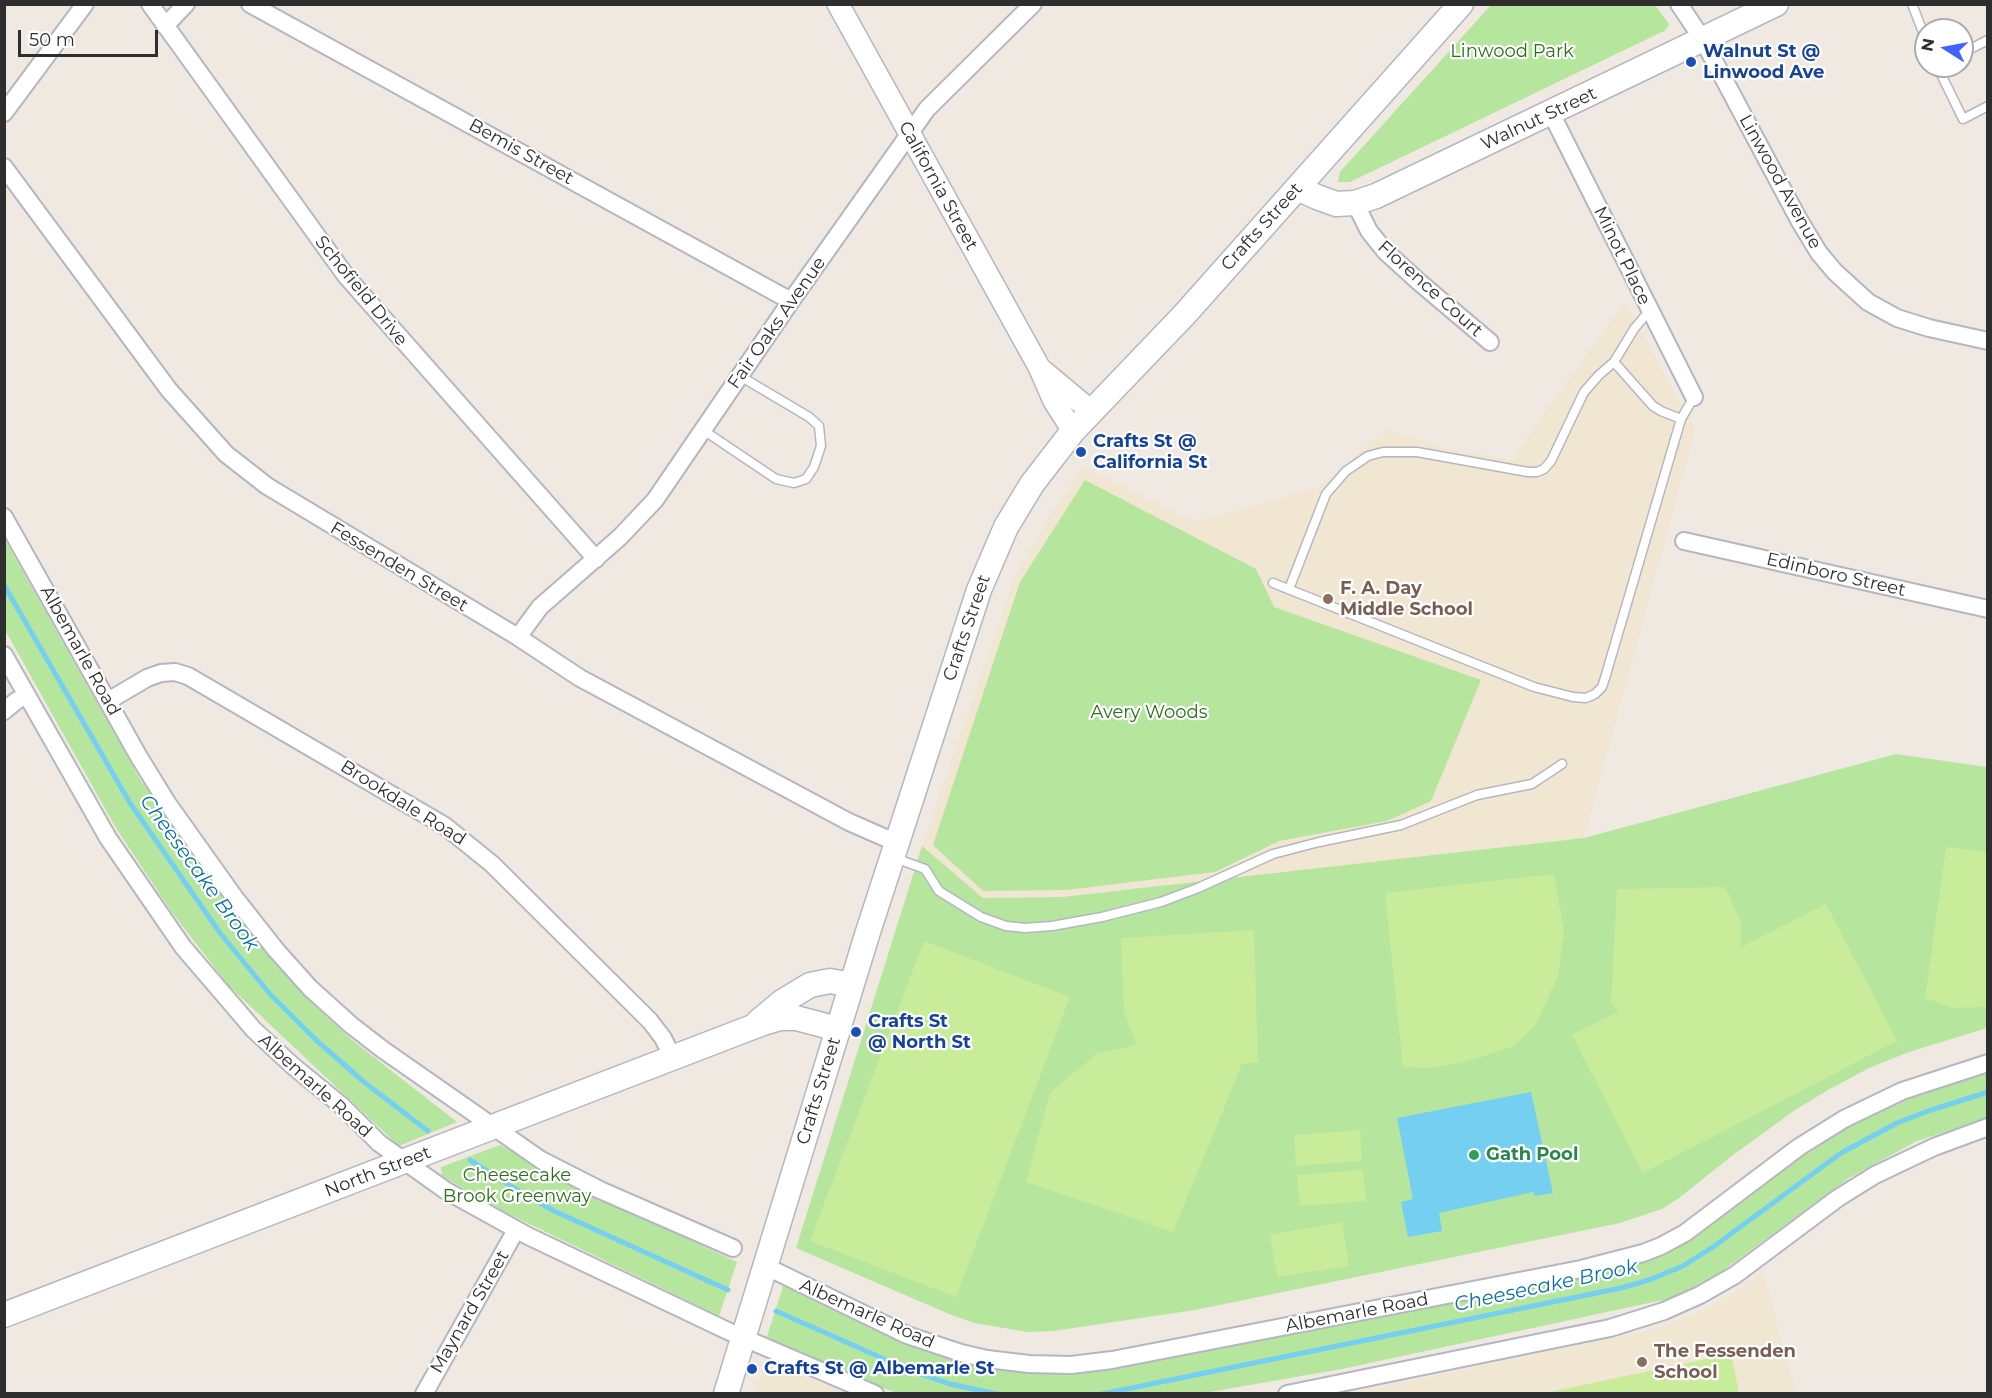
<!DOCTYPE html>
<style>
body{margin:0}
#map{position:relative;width:1992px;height:1398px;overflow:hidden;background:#efe9e1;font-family:Montserrat,sans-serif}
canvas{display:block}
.frame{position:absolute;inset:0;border:6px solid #2e2e2e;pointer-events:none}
.north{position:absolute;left:1914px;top:18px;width:60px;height:60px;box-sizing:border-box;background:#fff;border:2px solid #ababab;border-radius:50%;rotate:281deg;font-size:16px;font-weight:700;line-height:24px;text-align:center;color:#2e2e2e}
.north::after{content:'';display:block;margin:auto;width:21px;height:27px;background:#4264fb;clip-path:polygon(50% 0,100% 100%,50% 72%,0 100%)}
.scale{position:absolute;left:18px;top:30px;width:140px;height:27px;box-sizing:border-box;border:3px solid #2e2e2e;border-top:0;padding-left:8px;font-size:18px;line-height:21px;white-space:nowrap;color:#2e2e2e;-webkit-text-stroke:4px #fff;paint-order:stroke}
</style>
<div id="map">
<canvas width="1992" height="1398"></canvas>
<div class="frame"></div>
<div class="north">N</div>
<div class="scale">50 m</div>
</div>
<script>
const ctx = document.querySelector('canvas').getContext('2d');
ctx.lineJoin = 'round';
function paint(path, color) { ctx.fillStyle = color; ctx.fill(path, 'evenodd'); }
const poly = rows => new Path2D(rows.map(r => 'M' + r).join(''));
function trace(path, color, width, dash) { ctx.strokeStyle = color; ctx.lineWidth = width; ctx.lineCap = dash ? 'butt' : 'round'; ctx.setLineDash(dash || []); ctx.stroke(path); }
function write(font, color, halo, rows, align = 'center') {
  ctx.font = font + ' Montserrat,sans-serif'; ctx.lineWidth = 4.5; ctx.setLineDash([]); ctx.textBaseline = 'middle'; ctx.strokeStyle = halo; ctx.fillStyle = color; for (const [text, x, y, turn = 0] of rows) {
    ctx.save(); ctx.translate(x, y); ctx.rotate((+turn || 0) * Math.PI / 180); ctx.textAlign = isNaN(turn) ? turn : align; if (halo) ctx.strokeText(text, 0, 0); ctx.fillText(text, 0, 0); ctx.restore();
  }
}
const education = poly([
 [1625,302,1695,429,1584,838,1062,897,983,898,922,846,1015,577,1049,517,1084,467,1194,522,1319,487,1387,429,1448,449,1511,460],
 [1763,1272,1796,1393,1349,1394,1646,1331,1692,1316,1732,1294],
 [767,1360,843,1393,754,1393]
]);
const green = poly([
 [1491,5,1655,5,1669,24,1666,30,1350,182,1338,182,1340,172],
 [1085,480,1256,569,1274,607,1481,680,1431,801,1387,821,1279,841,1215,872,1066,890,983,891,933,845,1020,582],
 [4,538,141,781,265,950,315,1006,352,1040,457,1122,399,1146,228,985,171,911,116,828,5,630],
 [1896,754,1987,767,1987,1028,1909,1052,1869,1068,1828,1090,1795,1110,1733,1155,1679,1198,1662,1209,1620,1223,1195,1310,1053,1331,1028,1332,974,1323,949,1314,796,1248,922,846,983,898,1062,897,1584,838],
 [1987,1067,1987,1118,1917,1141,1849,1178,1717,1275,1672,1298,1342,1369,1204,1393,897,1393,764,1346,786,1277,932,1344,1085,1364,1661,1246,1826,1129],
 [500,1145,572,1185,737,1262,719,1316,507,1213,442,1176,441,1167]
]);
const pitch = poly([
 [1946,847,1987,852,1987,1007,1953,1008,1925,998],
 [1554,874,1564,931,1558,977,1535,1026,1514,1046,1461,1063,1431,1068,1403,1067,1385,893],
 [1725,887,1741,922,1741,947,1826,904,1897,1041,1643,1173,1572,1035,1619,1011,1611,1003,1617,889],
 [1254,930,1258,1062,1242,1064,1173,1232,1026,1182,1050,1092,1098,1053,1137,1045,1124,1012,1121,938],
 [924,941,1070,997,956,1297,810,1241],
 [1360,1130,1362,1161,1296,1166,1294,1135],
 [1363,1170,1366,1201,1300,1206,1297,1175],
 [1342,1222,1349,1266,1277,1277,1270,1235],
 [1731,1354,1739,1393,1545,1393]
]);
const water = poly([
 [1531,1092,1553,1193,1535,1196,1533,1192,1439,1213,1442,1231,1408,1237,1401,1202,1413,1199,1397,1118]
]);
const stream = poly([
 [4,585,130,803,220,933,270,994,316,1040,364,1082,428,1131],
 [470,1160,514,1188,554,1211,728,1290],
 [776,1311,909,1370,950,1384,997,1394],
 [1102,1394,1621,1288,1649,1280,1683,1266,1713,1247,1841,1153,1897,1123,1928,1111,1988,1092]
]);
const service = poly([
 [1912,4,1926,40],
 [1962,53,1988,40],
 [1937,66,1963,119,1988,106],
 [1614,362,1653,406,1661,411,1681,419],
 [703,430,776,479,794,483,806,479,814,467,821,446,819,426,809,417,740,376],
 [1273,583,1534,687,1573,697,1586,698,1595,694,1602,687,1605,678,1681,419,1694,397],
 [1289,589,1326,494,1346,471,1368,456,1383,452,1417,452,1528,472,1537,472,1544,469,1551,461,1584,392,1599,375,1614,362,1634,329,1649,311],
 [895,858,925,869,939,891,981,917,1006,926,1025,928,1052,926,1102,917,1161,902,1198,888,1273,854,1319,842,1401,825,1477,795,1532,784,1562,764]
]);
const minor = poly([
 [150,4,346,276,596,559],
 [250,4,791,301],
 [1679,4,1703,40,1799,220,1819,253,1835,272,1868,302,1897,318,1929,328,1988,341],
 [165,26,186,4],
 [4,113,85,4],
 [1551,113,1694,397],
 [4,167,169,390,226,454,267,486,518,637,580,678,849,822,897,843],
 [1355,203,1369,231,1385,251,1419,282,1490,342],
 [4,517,139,757,168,804,235,898,276,950,310,988,351,1025,382,1049,541,1160,600,1190,733,1248],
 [1684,541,1988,609],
 [518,637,540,607,620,537,655,500,791,301,927,109,1033,4],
 [4,655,108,838,183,947,254,1030,293,1066,342,1106,379,1143,445,1190,528,1236,730,1332,875,1394],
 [108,701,147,678,161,673,175,672,188,676,445,826,492,864,650,1021,663,1038,673,1058],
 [4,711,16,701,27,695],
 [765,1266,907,1335,961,1353,987,1359,1029,1364,1071,1365,1112,1360,1581,1269,1643,1253,1661,1246,1685,1233,1799,1147,1844,1119,1902,1091,1988,1063],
 [424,1394,516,1230],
 [1287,1394,1610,1328,1664,1311,1700,1295,1735,1275,1838,1198,1875,1175,1934,1147,1988,1127]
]);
const tertiary = poly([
 [838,4,1039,367,1054,401,1073,431],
 [1043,371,1091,411]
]);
const secondary = poly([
 [1297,188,1317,197,1336,204,1355,203,1376,196,1776,4],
 [758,1022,782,1002,810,985,830,981,851,985],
 [4,1315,763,1023,780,1018,796,1018,838,1029],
 [726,1394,867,935,979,590,1006,527,1032,484,1073,431,1185,314,1461,4]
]);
const markers = [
 [1691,62,6,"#1a4fb4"],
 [1081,452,6,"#1a4fb4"],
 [1328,599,6,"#8d6e63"],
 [856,1032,6,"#1a4fb4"],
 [1474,1155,6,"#2e9e5b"],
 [1642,1362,6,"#8d6e63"],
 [752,1369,6,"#1a4fb4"]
];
const parkNames = [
 ["Linwood Park",1512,52],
 ["Avery Woods",1149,713],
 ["Cheesecake",517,1176],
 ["Brook Greenway",517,1197]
];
const transitNames = [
 ["Walnut St @",1703,52],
 ["Linwood Ave",1703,73],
 ["Crafts St @",1093,442],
 ["California St",1093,463],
 ["Crafts St",868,1022],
 ["@ North St",868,1043],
 ["Crafts St @ Albemarle St",764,1369]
];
const streetNames = [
 ["Walnut Street",1539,119,-25],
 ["Bemis Street",521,152,29],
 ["Linwood Avenue",1780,182,61],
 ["California Street",938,186,61],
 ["Crafts Street",1262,227,-48],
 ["Minot Place",1622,256,64],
 ["Florence Court",1430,289,42],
 ["Schofield Drive",361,291,51],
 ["Fair Oaks Avenue",777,323,-55],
 ["Fessenden Street",399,567,31],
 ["Edinboro Street",1836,575,13],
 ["Crafts Street",967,628,-71],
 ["Albemarle Road",80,651,61],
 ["Brookdale Road",403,803,32],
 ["Albemarle Road",315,1086,42],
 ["Crafts Street",819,1091,-73],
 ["North Street",378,1172,-21],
 ["Maynard Street",470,1312,-60],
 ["Albemarle Road",1357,1313,-11],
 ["Albemarle Road",867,1314,24]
];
const educationNames = [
 ["F. A. Day",1340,589],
 ["Middle School",1340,610],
 ["The Fessenden",1654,1352],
 ["School",1654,1373]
];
const leisureNames = [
 ["Gath Pool",1486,1155]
];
const waterNames = [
 ["Cheesecake Brook",199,873,54],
 ["Cheesecake Brook",1546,1286,-12]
];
paint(education, '#f0e6d1');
paint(green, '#b6e59e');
paint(pitch, '#c9ec9a');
paint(water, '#75cff0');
trace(stream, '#75cff0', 5);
trace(service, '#b4b7c1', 11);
trace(minor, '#b4b7c1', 20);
trace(tertiary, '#b4b7c1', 24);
trace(secondary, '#b4b7c1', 27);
trace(service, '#fff', 8);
trace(minor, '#fff', 16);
trace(tertiary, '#fff', 21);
trace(secondary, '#fff', 24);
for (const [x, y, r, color] of markers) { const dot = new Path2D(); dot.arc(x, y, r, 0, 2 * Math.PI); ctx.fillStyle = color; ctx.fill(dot); trace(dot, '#fff', 2); }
write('18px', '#2c6e1b', '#fff', parkNames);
write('bold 18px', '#164399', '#fff', transitNames, 'left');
write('18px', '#2e2e2e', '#fff', streetNames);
write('bold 18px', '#785e54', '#fff', educationNames, 'left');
write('bold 18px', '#27864d', '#fff', leisureNames, 'left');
write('italic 20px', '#0d6fa3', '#fff', waterNames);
</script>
